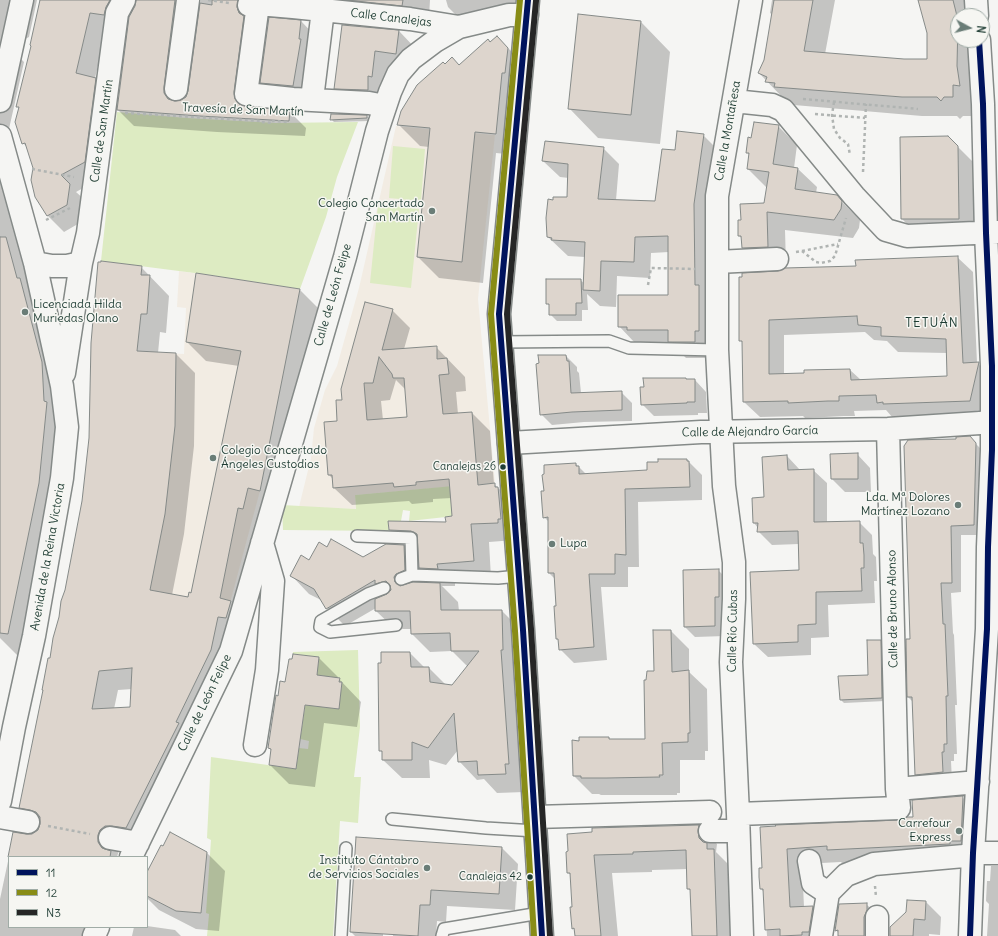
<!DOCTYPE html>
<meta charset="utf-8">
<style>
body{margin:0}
#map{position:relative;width:998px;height:936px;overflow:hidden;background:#f5f5f3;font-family:Delius,sans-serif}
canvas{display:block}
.legend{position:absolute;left:8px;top:856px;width:140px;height:72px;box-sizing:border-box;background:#f6f6f2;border:1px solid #a0aca6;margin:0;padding:5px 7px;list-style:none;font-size:12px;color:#1f3d34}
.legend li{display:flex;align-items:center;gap:8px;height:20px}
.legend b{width:20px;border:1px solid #a0aca6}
.north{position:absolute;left:950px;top:8px;width:40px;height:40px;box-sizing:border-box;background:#f6f6f2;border:1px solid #a0aca6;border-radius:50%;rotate:97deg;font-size:11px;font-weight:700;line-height:16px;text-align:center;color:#1f3d34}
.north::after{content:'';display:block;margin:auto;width:14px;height:18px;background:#6a7d77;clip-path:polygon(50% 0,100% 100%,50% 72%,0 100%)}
</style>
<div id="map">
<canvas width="998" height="936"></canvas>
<ul class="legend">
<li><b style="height:5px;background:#00135d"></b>11</li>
<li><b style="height:5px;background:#888c16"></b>12</li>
<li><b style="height:5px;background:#262626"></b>N3</li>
</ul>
<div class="north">N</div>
</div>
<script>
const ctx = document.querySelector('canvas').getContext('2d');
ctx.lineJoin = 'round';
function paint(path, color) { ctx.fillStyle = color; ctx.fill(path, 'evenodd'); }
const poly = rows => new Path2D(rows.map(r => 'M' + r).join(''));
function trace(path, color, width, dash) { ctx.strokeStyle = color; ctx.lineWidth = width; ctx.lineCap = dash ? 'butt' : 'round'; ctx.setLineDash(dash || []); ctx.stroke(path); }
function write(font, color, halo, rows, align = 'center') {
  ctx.font = font + ' Delius,sans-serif'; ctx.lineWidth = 3; ctx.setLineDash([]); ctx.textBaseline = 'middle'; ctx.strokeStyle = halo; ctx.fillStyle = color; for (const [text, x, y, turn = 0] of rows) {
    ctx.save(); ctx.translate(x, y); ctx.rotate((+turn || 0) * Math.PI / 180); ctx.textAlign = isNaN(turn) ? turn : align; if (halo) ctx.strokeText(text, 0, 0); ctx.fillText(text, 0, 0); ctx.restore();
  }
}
const built = poly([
 [396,126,495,135,478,299,495,483,355,495,356,509,299,507,311,458,314,428,325,390,337,366,359,288],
 [179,271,300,289,260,491,226,618,218,617,211,652,179,645,113,572,163,353,184,354,186,308,177,307]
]);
const green = poly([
 [117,112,187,118,276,123,358,122,337,177,326,217,300,289,210,275,101,261],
 [393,146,425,149,421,201,389,198],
 [378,204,419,209,411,288,370,283],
 [453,486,451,498,452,510,454,510,455,516,409,521,410,511,403,510,401,521,388,521,389,531,283,530,282,505,356,509,355,495],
 [358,650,360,727,354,777,361,777,358,823,340,821,333,936,207,936,209,914,206,913,211,840,207,838,211,757,296,769,299,748,308,749,309,741,300,739,306,701,338,709,342,682,316,678,319,657,293,654,293,652]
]);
const shadow = poly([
 [0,0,37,0,29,37,25,39,21,59,24,62,0,169],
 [41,0,192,0,180,102,186,98,189,91,201,0,357,0,356,12,264,8,250,108,290,112,306,128,305,136,217,132,134,126,118,110,136,4,134,5,107,27,95,78,112,95,101,178,76,192,86,201,83,221,64,232,48,216,28,148,23,143,20,109,17,106,32,46],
 [386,0,430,0,429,17,402,20,386,4],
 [446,0,526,0,504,11,462,21,448,7],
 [772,0,835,0,825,54,904,60,928,60,928,33,919,0,966,0,970,16,958,16,958,40,976,40,978,104,971,104,971,116,963,116,960,119,957,116,922,116,794,105,789,101,785,100,759,73,765,61,773,15,770,13],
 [301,21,319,40,315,88,280,101,261,83],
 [641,22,670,52,660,144,598,138,569,108],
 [343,26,399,31,417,50,415,72,394,70,391,95,354,107,335,88],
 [497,37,518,58,517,155,496,153,483,283,439,278,418,257,429,147,420,146,399,125,445,65,459,66],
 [367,116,370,121,334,122,331,119],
 [778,126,797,145,794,168,798,169,817,187,816,193,836,196,860,220,859,228,853,238,785,230,786,265,762,267,743,248,743,239,739,236,742,221,765,204,767,188,748,169,750,155,747,153,752,139],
 [703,135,719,151,711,358,686,358,674,346,644,346,641,343,635,343,619,326,669,296,669,252,651,253,650,278,617,276,616,307,600,306,587,294,588,310,582,310,582,321,557,321,550,314,550,306,547,303,580,280,584,283,585,257,568,256,548,237,554,201,568,198,569,178,560,177,543,161,603,148,619,164,616,200,656,202,675,152],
 [948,137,976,165,977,237,921,238,902,219,901,138],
 [0,178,16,197,70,391,21,659,0,638],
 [957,257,973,272,977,363,994,379,985,416,893,418,886,410,854,411,855,416,844,416,805,418,803,416,760,417,744,402,743,343,740,340,740,278],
 [865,332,874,340,887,341,898,352,947,353,948,377,861,380,850,370,784,375,784,335],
 [141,267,169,296,166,333,160,332,158,353,176,354,195,373,194,446,184,534,172,595,189,598,192,594,239,366,206,361,187,342,300,290,319,309,195,741,119,850,117,857,9,857,9,927,101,927,96,936,0,936,0,899,14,833,32,835,39,830,40,827,20,807,66,590],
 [132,689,131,708,114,709,118,690],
 [392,310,410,328,404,349,436,347,465,377,466,391,456,392,458,414,472,413,490,431,494,484,516,505,515,540,489,542,491,578,455,581,455,586,442,586,458,602,459,611,502,611,520,629,524,792,497,793,484,779,477,780,459,761,458,750,446,765,429,760,430,778,402,778,383,760,383,753,380,750,410,653,425,668,429,668,446,685,453,686,468,667,452,651,430,652,412,634,411,629,395,629,376,611,376,608,345,626,327,608,323,601,309,594,291,575,328,548,363,558,386,545,406,546,390,530,447,523,453,517,452,498,433,499,433,502,412,504,409,501,352,505,334,488,333,479,329,475,343,400],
 [396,380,406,390,408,418,383,420,381,401,390,400],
 [406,548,419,548,419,561],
 [422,570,436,584,423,583],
 [566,356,577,367,577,371,579,373,581,393,621,392,632,403,632,421,584,422,552,425,541,414],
 [686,379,687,380,695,380,706,392,707,413,698,413,698,415,654,416,642,404],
 [970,438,986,454,983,535,961,535,961,592,951,593,953,633,954,635,957,705,955,705,957,754,954,754,954,761,951,761,952,782,926,784,916,774,913,702,908,697,911,640,957,440],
 [857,454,870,468,871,492,845,492,832,479,831,455],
 [787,456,800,470,813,470,827,483,827,523,859,522,872,535,873,554,876,557,877,581,874,581,875,603,828,605,829,637,811,638,811,655,768,657,754,644,800,571,799,544,772,545,758,531,758,528,754,523],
 [687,460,702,475,702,500,638,502,639,567,628,567,628,587,601,587,607,660,574,663,560,649,560,641,557,639,555,579,549,573,549,522,544,517,545,492,576,464,586,474,648,471],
 [718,570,728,580,725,636,695,637,685,627],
 [671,631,689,649,689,672,707,689,708,751,705,751,705,760,680,760,680,793,677,793,677,795,601,795,599,794,592,794,574,776,581,742,609,738,611,740,646,740,646,681,655,672],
 [880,641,883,644,885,701,844,703,841,700,869,676],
 [319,658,338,677,337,679,339,679,361,702,357,727,324,723,315,787,289,784,270,765,272,751,269,748,279,697,286,683],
 [962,797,978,812,977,856,844,865,841,862,802,864,804,907,813,907,828,922,826,936,767,936,764,892,761,889,763,869,761,828,900,821,914,818],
 [699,826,717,844,716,852,732,868,735,936,693,936,691,891,688,889,688,869,652,870,652,872,612,873,618,936,576,936,575,931,573,928,573,908,571,875,568,873,567,852],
 [357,838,502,848,518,864,515,910,447,906,446,922,437,921,436,936,393,936,389,902,383,902,383,936,355,936,351,932],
 [206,852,225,871,219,931,196,929,159,910,147,898,147,874],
 [991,866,998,866,998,936,987,936,989,904,986,901,987,881,990,881],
 [926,902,941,917,940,935,929,934,929,936,890,936],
 [866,904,882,919,880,936,839,936,839,934,836,930],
 [147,926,175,930,181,936,132,936,134,927,147,927]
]);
const building = poly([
 [40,0,110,0,106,7,104,15,90,13,76,73,96,78,85,162,61,175,70,184,67,205,47,216,35,197,31,180,33,168,25,143,22,144,15,122,19,107,16,107,31,46,30,45,40,0],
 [136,0,175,0,164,87,164,93,168,99,175,101,181,100,186,97,188,91,200,3,212,5,212,0,238,0,237,7,239,13,244,16,234,92,235,99,239,104,245,106,290,111,289,121,200,116,117,110,129,17,135,6,136,0],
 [347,0,403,0,402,6,347,0],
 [774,0,813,0,804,51,904,59,927,59,927,33,918,0,953,0,958,20,957,66,960,86,953,85,953,97,944,97,941,101,937,97,902,97,774,87,775,83,765,82,767,77,758,73,764,60,774,0],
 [578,14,641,21,631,115,568,109,578,14],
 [269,17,301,20,299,39,301,39,293,86,260,83,269,17],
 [342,25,399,30,396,54,375,51,372,77,368,76,368,90,334,89,342,25],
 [497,36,508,48,505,73,502,73,496,134,475,132,462,262,417,257,430,128,397,125,401,111,417,85,443,62,445,64,452,57,459,65,488,39,490,42,497,36],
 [331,114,367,115,367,118,330,120,331,114],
 [754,122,779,125,773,164,798,168,795,189,837,195,842,201,841,209,834,220,767,212,768,247,742,248,741,236,738,236,738,220,741,220,740,204,764,203,769,172,747,169,749,153,746,153,748,137,751,138,754,122],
 [677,131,704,134,694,204,695,285,699,285,699,331,695,331,695,342,668,342,668,330,627,330,627,327,618,327,618,295,668,295,668,236,635,237,634,262,601,261,600,291,583,290,585,242,551,240,552,238,547,237,546,218,548,199,553,200,553,197,567,197,568,164,542,161,545,141,604,147,598,199,655,201,662,149,675,150,677,131],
 [948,136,958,146,959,219,901,219,900,137,948,136],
 [0,237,6,237,17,278,20,278,42,362,44,401,47,402,39,483,8,634,0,633,0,237],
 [958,256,963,363,979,362,970,401,883,404,883,402,877,403,876,395,839,396,839,401,828,401,788,403,788,401,743,402,742,341,739,341,739,277,742,277,742,273,778,271,785,268,856,266,855,260,958,256],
 [857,316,858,325,881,327,881,336,946,339,947,376,851,380,850,369,804,370,804,373,769,374,769,320,857,316],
 [101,261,142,266,141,275,150,275,147,314,141,314,137,351,176,353,175,426,165,514,150,590,188,597,189,592,191,593,241,351,186,342,196,273,300,289,260,491,248,488,243,509,238,508,220,598,231,601,226,618,218,617,211,650,176,722,179,723,126,828,112,826,105,826,100,830,98,835,98,842,102,848,111,851,110,857,8,857,13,832,26,834,32,834,38,830,40,824,40,817,36,812,30,810,19,808,43,690,42,690,48,658,50,658,53,638,59,617,61,601,65,590,82,501,89,438,91,343,98,262,101,262,101,261],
 [132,668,130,707,92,709,99,671,132,668],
 [546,279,581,279,582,303,576,303,576,315,549,315,549,304,546,304,546,279],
 [365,302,393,309,382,350,437,346,437,359,447,358,449,374,439,375,443,414,472,412,478,485,495,483,495,487,498,487,501,519,498,519,498,523,471,524,474,561,437,564,438,569,419,568,417,534,411,531,389,530,388,521,446,522,445,517,452,516,449,479,416,482,416,485,394,487,393,483,333,488,332,475,328,475,324,422,337,421,336,400,342,400,341,389,365,302],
 [379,357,392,374,393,378,404,378,407,417,367,420,364,383,373,383,379,357],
 [538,355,566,355,567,361,569,361,571,393,622,391,622,410,572,412,540,415,536,364,539,363,538,355],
 [643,378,686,378,686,379,695,379,695,402,687,402,687,403,641,405,640,387,644,387,643,378],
 [970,436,976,443,974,525,951,526,952,583,941,583,943,624,945,624,948,696,946,696,947,744,944,744,944,752,942,752,943,772,915,775,912,697,907,697,906,639,910,639,904,446,908,440,956,439,956,437,970,436],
 [858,453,858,479,831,479,830,454,858,453],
 [787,455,788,470,814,469,814,522,860,521,860,543,863,543,864,555,864,568,861,568,862,591,816,592,816,624,798,625,798,642,753,644,750,572,799,570,798,531,757,532,758,523,753,523,752,498,764,497,762,457,787,455],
 [658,459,687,459,687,461,689,461,690,487,625,489,626,555,615,554,615,574,589,574,594,647,559,650,558,639,556,639,554,606,556,606,554,573,548,573,548,517,543,518,542,505,541,491,544,491,542,475,544,474,544,465,576,463,576,466,579,466,579,474,647,470,647,462,658,462,658,459],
 [331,539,363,557,386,544,404,545,405,570,396,574,394,577,395,582,400,586,413,582,440,583,441,610,502,610,503,650,501,650,509,764,505,764,506,774,478,775,477,761,458,762,454,713,428,748,412,742,412,760,382,760,382,751,379,751,378,663,381,663,381,652,410,652,411,667,429,667,430,682,452,685,479,651,451,651,450,633,411,634,410,611,375,611,375,599,387,594,391,590,390,585,386,581,375,584,375,580,326,609,314,589,290,576,301,555,309,560,319,542,327,547,331,539],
 [719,569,719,597,715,597,715,626,684,627,683,570,719,569],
 [653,630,671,630,672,672,689,670,690,733,688,733,688,742,662,743,663,775,659,775,660,777,607,778,581,778,581,776,573,776,572,740,579,741,579,737,609,737,609,739,645,739,644,680,646,680,647,671,654,671,653,630],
 [867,640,881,640,882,698,840,700,838,676,868,675,867,640],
 [293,654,319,657,317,675,340,678,339,682,342,682,339,709,305,705,296,769,269,765,271,749,268,748,276,695,278,696,280,681,285,682,289,659,292,659,293,654],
 [963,796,961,841,950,841,950,844,827,850,827,846,787,849,790,907,813,906,809,932,802,932,802,935,780,936,780,929,765,930,763,889,760,889,759,877,759,868,762,868,760,827,776,826,775,825,899,820,907,817,913,817,912,800,963,796],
 [699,825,698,831,699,838,703,842,707,843,707,849,714,849,717,936,692,936,690,889,687,889,686,850,633,852,633,854,594,855,601,936,575,936,574,928,572,929,570,907,572,907,570,873,567,873,566,852,568,851,567,834,592,832,592,828,699,825],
 [170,832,207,852,201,913,176,911,147,896,147,872,161,845,163,846,170,832],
 [356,837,502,847,499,894,431,890,430,905,420,905,418,936,350,932,356,837],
 [907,900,926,901,925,920,914,919,913,936,890,936,890,927,906,912,907,900],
 [867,903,867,910,864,917,864,936,838,936,838,930,835,931,839,904,867,903]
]);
const path = poly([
 [208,0,229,3],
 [803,99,918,109],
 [834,102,832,115,834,129,840,138,848,144,850,155],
 [125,113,261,121,261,122,273,123,273,121,288,122],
 [815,114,865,118],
 [32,169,74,177],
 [863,172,866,104],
 [46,220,70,208],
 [802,251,838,244],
 [796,252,802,251,816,262,821,263,830,261,835,256,846,218],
 [648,285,651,268,696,269],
 [48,826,90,834],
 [875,886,876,897]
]);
const lane = poly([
 [501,342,609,341,629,348,717,350],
 [357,536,411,538,412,575,498,578,519,576],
 [401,579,412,575],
 [384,588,368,594,321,621,320,627,330,632,396,625],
 [392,819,486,828,536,831],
 [341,936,346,848],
 [442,936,444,929,540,913]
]);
const street = poly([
 [976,0,977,16],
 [258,4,246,94,293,99,369,103,385,106],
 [249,5,258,4,293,7,410,19,459,27],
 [176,89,188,0],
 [312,99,323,10],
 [0,101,22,0],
 [734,101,772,105,783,110,854,196,886,230,907,236,998,232],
 [0,136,35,263,62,386,67,427,62,478,34,636,14,727,0,801],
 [717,262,777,259],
 [35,263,52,266,67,266,81,263],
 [64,373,81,263,88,233,117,13,124,0],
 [509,443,701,432,888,429,980,423,991,421],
 [255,745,267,670,273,581,262,543],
 [897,789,978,782],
 [738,814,899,808,897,789,888,429],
 [0,817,28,822],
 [535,817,710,812],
 [710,831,738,831],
 [110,838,138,843],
 [131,857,231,651,345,257,377,131,390,92,398,74,411,59,435,41,459,27,509,15,527,15],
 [809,861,813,883,828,893],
 [877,917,877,936],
 [94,936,98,927],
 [742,936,738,814,731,662,734,599,734,562,724,486,717,350,717,196,751,0],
 [821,936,828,893,846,875,874,864,964,856,973,853,998,853],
 [970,936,973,853,987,629,988,547,992,450,992,366,986,233,983,104,979,40]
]);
const secondary = poly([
 [528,0,499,314,523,630,542,936]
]);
const bus1 = poly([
 [528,0,499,314,523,630,542,936],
 [970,936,973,853,987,629,988,547,992,450,992,366,986,233,983,104,979,40]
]);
const bus2 = poly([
 [520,0,491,314,515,631,534,936]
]);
const bus3 = poly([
 [536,1,507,314,531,629,550,936]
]);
const markers = [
 [432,211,4,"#6a7d77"],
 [25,312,4,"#6a7d77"],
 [213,458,4,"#6a7d77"],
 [503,467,3.5,"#1f3d34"],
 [958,505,4,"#6a7d77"],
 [552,544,4,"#6a7d77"],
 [959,831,4,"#6a7d77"],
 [427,868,4,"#6a7d77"],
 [530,877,3.5,"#1f3d34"]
];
const busNames = [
 ["Canalejas 26",496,467],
 ["Canalejas 42",522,877]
];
const streetNames = [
 ["Calle Canalejas",391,18,7],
 ["Travesía de San Martín",243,110,2],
 ["Calle de San Martín",102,131,-82],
 ["Calle la Montañesa",728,131,-80],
 ["Calle de León Felipe",333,295,-74],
 ["Calle de Alejandro García",750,432,-1],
 ["Avenida de la Reina Victoria",48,557,-80],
 ["Calle de Bruno Alonso",893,609,-91],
 ["Calle Río Cubas",733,631,-89],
 ["Calle de León Felipe",205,703,-64]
];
const poiNames = [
 ["Colegio Concertado",424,204],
 ["San Martín",424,218],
 ["Licenciada Hilda",33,305,"left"],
 ["Muriedas Olano",33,319,"left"],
 ["Colegio Concertado",221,451,"left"],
 ["Ángeles Custodios",221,465,"left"],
 ["Lda. Mª Dolores",950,498],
 ["Martínez Lozano",950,512],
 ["Lupa",560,544,"left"],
 ["Carrefour",951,824],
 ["Express",951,838],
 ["Instituto Cántabro",419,861],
 ["de Servicios Sociales",419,875]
];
const neighbourhoodNames = [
 ["TETUÁN",932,323]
];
paint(built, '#f2ece3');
paint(green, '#ddebc2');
paint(shadow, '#0003');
paint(building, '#ddd5cd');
trace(building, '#858a88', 1);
trace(lane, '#858a88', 14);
trace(street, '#858a88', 25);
trace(secondary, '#858a88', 25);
trace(path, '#b0b4b2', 2.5, [3, 3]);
trace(lane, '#f5f5f3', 11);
trace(street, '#f5f5f3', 22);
trace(secondary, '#f5f5f3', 22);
trace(bus1, '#00135d', 6);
trace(bus2, '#888c16', 6);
trace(bus3, '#262626', 6);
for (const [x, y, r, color] of markers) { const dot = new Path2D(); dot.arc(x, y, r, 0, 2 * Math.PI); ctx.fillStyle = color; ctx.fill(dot); trace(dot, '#f6f6f2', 1.5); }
write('11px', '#1f3d34', '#f6f6f2', busNames, 'right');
write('12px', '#1f3d34', '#f6f6f2', streetNames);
write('12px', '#1f3d34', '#f6f6f2', poiNames, 'right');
ctx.letterSpacing = '1px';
write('13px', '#1f3d34', '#f6f6f2', neighbourhoodNames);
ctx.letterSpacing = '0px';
</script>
